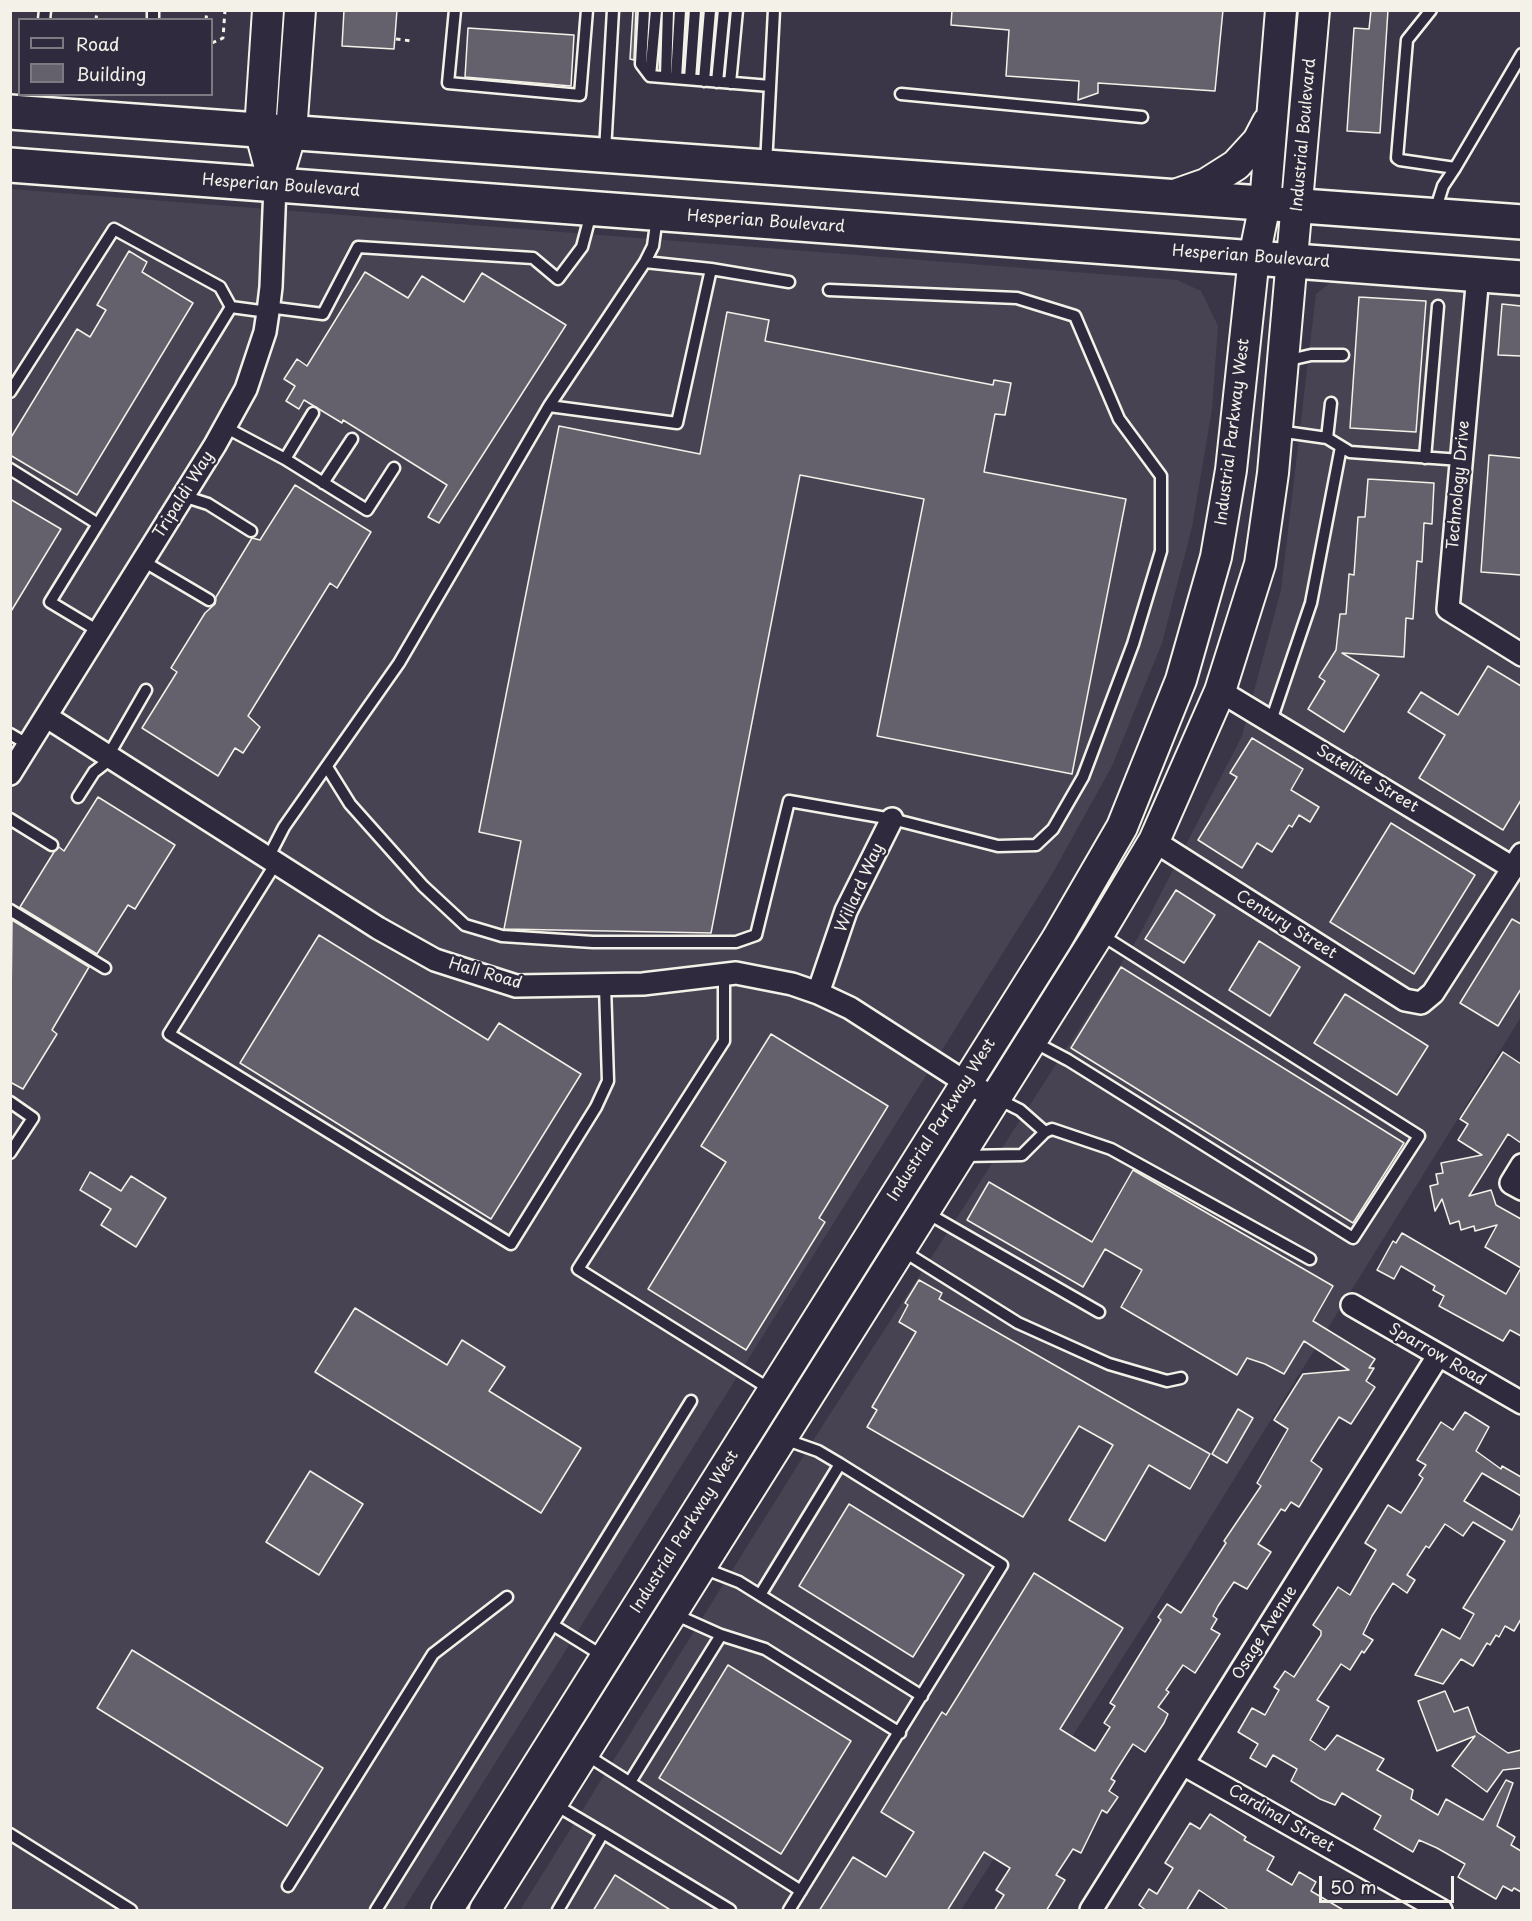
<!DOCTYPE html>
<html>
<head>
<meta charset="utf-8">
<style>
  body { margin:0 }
  #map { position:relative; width:1532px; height:1921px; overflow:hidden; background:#3b3647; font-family:"Playpen Sans",sans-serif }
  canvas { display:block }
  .frame { position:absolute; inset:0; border:12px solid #f4f1e8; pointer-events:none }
  .legend { position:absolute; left:18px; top:18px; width:195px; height:78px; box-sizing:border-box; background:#2f2a3d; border:2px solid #7e7a81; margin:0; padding:8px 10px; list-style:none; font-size:18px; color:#f4f1e8 }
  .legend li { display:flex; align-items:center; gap:12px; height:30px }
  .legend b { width:30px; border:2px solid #7e7a81 }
  .scale { position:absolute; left:1319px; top:1876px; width:135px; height:27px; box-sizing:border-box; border:3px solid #f4f1e8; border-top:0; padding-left:8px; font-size:18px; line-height:21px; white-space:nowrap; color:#f4f1e8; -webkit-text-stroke:4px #2f2a3d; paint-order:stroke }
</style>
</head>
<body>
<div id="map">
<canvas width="1532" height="1921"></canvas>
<div class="frame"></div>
<ul class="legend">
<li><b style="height:8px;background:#2f2a3d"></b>Road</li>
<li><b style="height:16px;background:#65616c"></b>Building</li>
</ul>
<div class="scale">50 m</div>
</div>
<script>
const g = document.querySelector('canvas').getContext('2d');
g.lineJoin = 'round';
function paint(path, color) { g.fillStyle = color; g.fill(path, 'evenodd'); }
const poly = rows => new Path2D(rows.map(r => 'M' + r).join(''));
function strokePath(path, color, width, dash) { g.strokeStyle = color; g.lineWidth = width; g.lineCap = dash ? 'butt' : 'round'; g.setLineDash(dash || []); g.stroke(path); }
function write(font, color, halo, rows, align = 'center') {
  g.font = font + ' "Playpen Sans",sans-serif'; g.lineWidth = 4.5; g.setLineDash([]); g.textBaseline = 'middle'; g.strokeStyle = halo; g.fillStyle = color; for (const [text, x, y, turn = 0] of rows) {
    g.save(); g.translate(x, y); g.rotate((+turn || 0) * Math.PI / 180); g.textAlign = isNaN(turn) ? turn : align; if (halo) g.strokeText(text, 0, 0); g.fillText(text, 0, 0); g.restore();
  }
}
const built = poly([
  [10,189,1177,280,1201,291,1218,326,1212,409,1192,527,1162,643,1112,766,1051,876,403,1910,11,1910],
  [1335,279,1521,293,1521,1017,1146,1621,961,1910,520,1910,821,1428,1139,936,1242,736,1281,590,1316,294]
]);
const building = poly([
  [344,10,397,10,394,49,342,46,344,10],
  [633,10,636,10,634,60,630,59,633,10],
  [952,10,1223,10,1215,91,1098,83,1098,93,1078,100,1079,81,1006,76,1009,30,951,25,952,10],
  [1371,10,1388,10,1380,133,1347,131,1354,28,1369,29,1371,10],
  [468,28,574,35,571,86,465,77,468,28],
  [129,251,147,262,142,272,193,303,77,495,10,455,10,439,77,329,90,337,106,310,97,305,129,251],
  [365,272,408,298,422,276,464,302,482,273,566,325,439,523,428,517,447,485,343,420,342,423,304,400,299,409,286,401,295,386,284,379,297,359,307,366,365,272],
  [1359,297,1426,301,1416,432,1350,428,1359,297],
  [1502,304,1521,306,1521,356,1498,355,1502,304],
  [727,312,769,320,765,341,993,385,994,380,1011,383,1005,415,995,414,984,472,1126,499,1072,774,877,736,924,499,800,475,711,933,504,929,521,841,479,832,559,426,700,454,727,312],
  [1489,455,1521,458,1521,575,1481,572,1489,455],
  [1368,479,1434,483,1432,524,1424,523,1422,562,1417,561,1413,619,1406,618,1404,657,1342,653,1379,675,1344,732,1308,709,1325,681,1319,677,1336,650,1340,614,1346,614,1349,574,1354,575,1358,517,1365,517,1368,479],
  [295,485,371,532,337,588,330,583,248,716,260,727,243,753,235,748,218,776,142,728,177,672,171,668,205,613,215,604,216,597,252,538,260,540,295,485],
  [10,499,61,529,10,613,10,499],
  [1488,666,1521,686,1521,800,1503,830,1419,778,1445,735,1408,712,1421,692,1458,715,1488,666],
  [1252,738,1303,769,1291,790,1319,807,1310,822,1299,815,1292,827,1289,825,1272,852,1257,843,1242,868,1198,840,1237,777,1230,773,1252,738],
  [98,797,175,845,135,909,128,905,97,954,20,907,54,852,59,847,64,851,98,797],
  [1391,823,1475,875,1414,974,1330,922,1391,823],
  [1176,890,1215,915,1184,963,1145,939,1176,890],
  [1512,919,1521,924,1521,989,1498,1026,1460,1003,1512,919],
  [12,920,89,967,52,1030,57,1034,23,1089,10,1082,12,920],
  [319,935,488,1040,499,1023,581,1074,491,1219,240,1063,319,935],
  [1259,941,1300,967,1270,1016,1229,990,1259,941],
  [1121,967,1404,1143,1353,1223,1071,1048,1121,967],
  [1345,994,1428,1046,1397,1095,1314,1043,1345,994],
  [771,1034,888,1106,819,1218,825,1222,746,1350,648,1289,726,1162,701,1146,771,1034],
  [1503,1052,1521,1064,1521,1143,1508,1134,1469,1196,1491,1190,1496,1205,1521,1219,1521,1336,1510,1330,1503,1341,1439,1306,1444,1296,1433,1290,1435,1286,1401,1266,1394,1279,1377,1270,1393,1241,1396,1243,1402,1233,1506,1294,1521,1268,1485,1247,1497,1225,1475,1231,1474,1226,1461,1230,1459,1221,1450,1224,1442,1199,1435,1211,1430,1186,1438,1184,1436,1174,1443,1173,1441,1163,1482,1155,1458,1140,1468,1124,1460,1119,1503,1052],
  [1133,1170,1333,1286,1313,1321,1375,1359,1369,1368,1374,1368,1366,1381,1375,1387,1351,1424,1339,1417,1323,1442,1311,1461,1322,1469,1299,1507,1291,1502,1285,1511,1281,1509,1258,1544,1271,1552,1247,1589,1234,1582,1218,1606,1213,1616,1217,1619,1211,1629,1220,1634,1195,1673,1183,1665,1166,1690,1169,1692,1158,1707,1168,1714,1164,1723,1145,1752,1133,1744,1117,1769,1111,1779,1115,1781,1109,1791,1118,1797,1107,1813,1102,1810,1081,1853,1073,1849,1056,1875,1065,1880,1046,1911,994,1911,1004,1895,996,1890,1010,1868,984,1852,947,1911,819,1911,853,1857,886,1877,914,1832,881,1812,942,1712,946,1715,1034,1573,1123,1628,1060,1729,1095,1751,1110,1727,1104,1723,1115,1706,1110,1703,1161,1620,1158,1617,1167,1604,1181,1613,1226,1543,1224,1541,1261,1486,1257,1483,1288,1429,1274,1420,1303,1374,1349,1370,1304,1341,1284,1374,1265,1364,1247,1358,1237,1375,1121,1307,1142,1270,1105,1249,1083,1287,967,1220,989,1182,1092,1242,1133,1170],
  [90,1172,121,1191,131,1176,166,1198,136,1247,101,1225,111,1209,80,1190,90,1172],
  [919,1280,942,1293,939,1299,1210,1454,1190,1489,1149,1465,1105,1541,1069,1520,1113,1445,1079,1426,1023,1517,867,1427,877,1410,872,1407,916,1332,899,1322,908,1305,905,1303,919,1280],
  [355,1308,447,1365,462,1340,505,1367,489,1391,581,1448,541,1513,315,1372,355,1308],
  [1238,1409,1253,1418,1227,1463,1212,1454,1238,1409],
  [1465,1412,1489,1427,1476,1451,1501,1469,1502,1466,1521,1477,1521,1496,1482,1473,1464,1501,1512,1530,1521,1513,1521,1619,1514,1631,1505,1626,1499,1637,1496,1635,1490,1645,1487,1643,1473,1666,1461,1659,1443,1684,1415,1675,1442,1629,1460,1639,1474,1614,1463,1608,1505,1541,1473,1522,1463,1536,1445,1524,1429,1548,1426,1546,1407,1575,1415,1580,1407,1593,1393,1583,1372,1616,1363,1634,1373,1640,1364,1653,1362,1651,1350,1670,1341,1664,1317,1700,1329,1707,1310,1740,1325,1750,1337,1735,1384,1759,1377,1770,1413,1790,1411,1799,1438,1815,1446,1799,1483,1820,1506,1780,1513,1783,1497,1826,1515,1837,1511,1845,1521,1851,1521,1892,1514,1888,1512,1891,1503,1886,1496,1899,1458,1877,1465,1864,1437,1848,1419,1840,1413,1852,1374,1829,1381,1816,1342,1793,1335,1805,1320,1799,1291,1781,1297,1769,1273,1755,1266,1767,1250,1758,1258,1744,1238,1732,1252,1708,1265,1715,1279,1690,1274,1687,1285,1671,1294,1677,1321,1635,1321,1631,1313,1625,1338,1587,1350,1595,1376,1550,1365,1543,1388,1505,1401,1513,1417,1488,1423,1478,1419,1475,1426,1465,1417,1460,1441,1422,1453,1430,1465,1412],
  [310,1471,363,1504,319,1575,266,1542,310,1471],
  [849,1504,964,1575,913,1657,799,1586,849,1504],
  [132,1650,323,1768,287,1826,97,1708,132,1650],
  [728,1665,851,1741,781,1854,659,1778,728,1665],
  [1445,1691,1454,1712,1468,1707,1477,1732,1508,1753,1521,1750,1521,1768,1503,1770,1487,1792,1452,1766,1475,1736,1437,1751,1418,1701,1445,1691],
  [1210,1814,1246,1837,1244,1840,1274,1857,1267,1870,1292,1885,1299,1872,1316,1882,1311,1891,1345,1911,1230,1911,1199,1890,1186,1911,1147,1911,1139,1905,1149,1889,1157,1894,1173,1868,1165,1863,1190,1823,1200,1829,1210,1814],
  [615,1875,672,1911,593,1911,615,1875]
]);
const path = poly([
  [96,20,97,10],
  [206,20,207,10],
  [396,39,412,41],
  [212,43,223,38,225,10]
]);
const lane = poly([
  [455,10,448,83,580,95,587,10],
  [644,10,641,64,650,76,770,86],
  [1431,10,1407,40,1397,158,1400,160,1455,168,1522,54],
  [44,20,45,10],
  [153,20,153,10],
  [650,76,656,10],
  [666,77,668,10],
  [676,78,680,10],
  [690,79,695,10],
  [704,81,710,10],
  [717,82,724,10],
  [730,83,737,10],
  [901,94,1142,117],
  [605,151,613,10],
  [766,165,774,10],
  [1435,211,1443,186,1455,168],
  [657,217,653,246,645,262,549,406,677,423,711,269,789,282],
  [645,262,711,269],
  [231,307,268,312],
  [268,307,323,314,358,247,533,258,558,279,582,247,591,213],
  [1285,361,1311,355,1343,355],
  [10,392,114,229,220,287,231,307],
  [225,427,285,459,313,413],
  [1278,431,1327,438,1350,452,1461,460],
  [1327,438,1331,403],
  [1425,458,1438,306],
  [285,459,367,510,394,468],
  [10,469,98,524,231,307],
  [323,483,352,439],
  [183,496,208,504,251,531],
  [98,524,50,602,100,632],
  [143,561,209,600],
  [1271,721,1311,603,1341,447],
  [10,734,29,745],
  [108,756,146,690],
  [327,767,350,804,423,886,465,925,502,936,593,942,736,942,756,935,789,801,892,819,998,846,1036,845,1053,829,1083,777,1133,644,1161,551,1161,476,1119,419,1075,316,1017,298,829,290],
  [78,797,94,772,112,758],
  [10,819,52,845],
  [268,858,284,827,399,663,549,406],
  [276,863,169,1034,511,1244,596,1107,608,1081,605,986],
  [10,910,105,968],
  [724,975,724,1041,578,1269,773,1391],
  [1032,1041,1068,1060,1353,1238,1419,1136,1100,934],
  [996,1098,1020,1110,1045,1132],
  [10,1102,33,1118,10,1153],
  [963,1156,1022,1155,1045,1132,1052,1129,1111,1149,1310,1259],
  [927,1213,1099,1312],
  [903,1251,1018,1323,1109,1364,1167,1381,1181,1378],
  [703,1568,739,1582,922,1696],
  [760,1595,840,1464,818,1451,784,1439],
  [674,1614,721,1635],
  [553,1625,691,1401],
  [585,1754,801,1891],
  [630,1782,721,1635,765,1649,900,1733],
  [554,1804,603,1833,558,1910],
  [603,1833,730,1910],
  [10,1834,131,1910],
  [288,1886,433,1654,507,1597],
  [376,1910,553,1625,603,1656],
  [789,1910,1002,1565,840,1464]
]);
const street = poly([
  [1478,275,1448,609,1522,655],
  [1220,691,1513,868],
  [47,717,378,928,435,960,516,986,643,984,736,973,792,984,818,993,850,1008,965,1082,996,1098],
  [10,774,215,445,246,389,265,332,268,312,271,287,275,186],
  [1154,841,1405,1000,1421,1003,1433,993,1522,854],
  [818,993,846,911,892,819],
  [1522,1165,1511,1183,1522,1189],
  [1352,1305,1522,1403],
  [1183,1764,1441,1910],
  [1091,1910,1438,1356]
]);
const secondary = poly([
  [268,10,260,130,275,186],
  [275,186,291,133,300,10],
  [1169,197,1206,184,1236,165,1258,141,1268,122],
  [447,1910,1057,939,1122,827,1181,680,1216,557,1231,470,1254,257,1265,204,1281,10],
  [485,1910,1099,933,1154,841,1220,691,1260,564,1273,473,1314,10]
]);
const primary = poly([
  [10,112,1522,222],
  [10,165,1522,278]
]);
const streetNames = [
  ["Industrial Boulevard",1304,135,-85],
  ["Hesperian Boulevard",281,186,4],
  ["Hesperian Boulevard",766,222,4],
  ["Hesperian Boulevard",1251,257,4],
  ["Industrial Parkway West",1233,432,-83],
  ["Technology Drive",1459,485,-85],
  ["Tripaldi Way",184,495,-58],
  ["Satellite Street",1367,779,31],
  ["Willard Way",860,888,-66],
  ["Century Street",1286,925,32],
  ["Hall Road",485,974,16],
  ["Industrial Parkway West",942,1120,-58],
  ["Sparrow Road",1437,1355,30],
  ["Industrial Parkway West",685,1532,-58],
  ["Osage Avenue",1265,1633,-58],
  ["Cardinal Street",1281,1819,30]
];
paint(built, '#484352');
paint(building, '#65616c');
strokePath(building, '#f4f1e8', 1.5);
strokePath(lane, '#f4f1e8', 15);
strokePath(street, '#f4f1e8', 26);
strokePath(secondary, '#f4f1e8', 34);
strokePath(primary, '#f4f1e8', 38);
strokePath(path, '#f4f1e8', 3, [4.5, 4.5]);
strokePath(lane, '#2f2a3d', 10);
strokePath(street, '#2f2a3d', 21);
strokePath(secondary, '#2f2a3d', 30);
strokePath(primary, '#2f2a3d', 33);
write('16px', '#f4f1e8', '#2f2a3d', streetNames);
</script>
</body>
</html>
